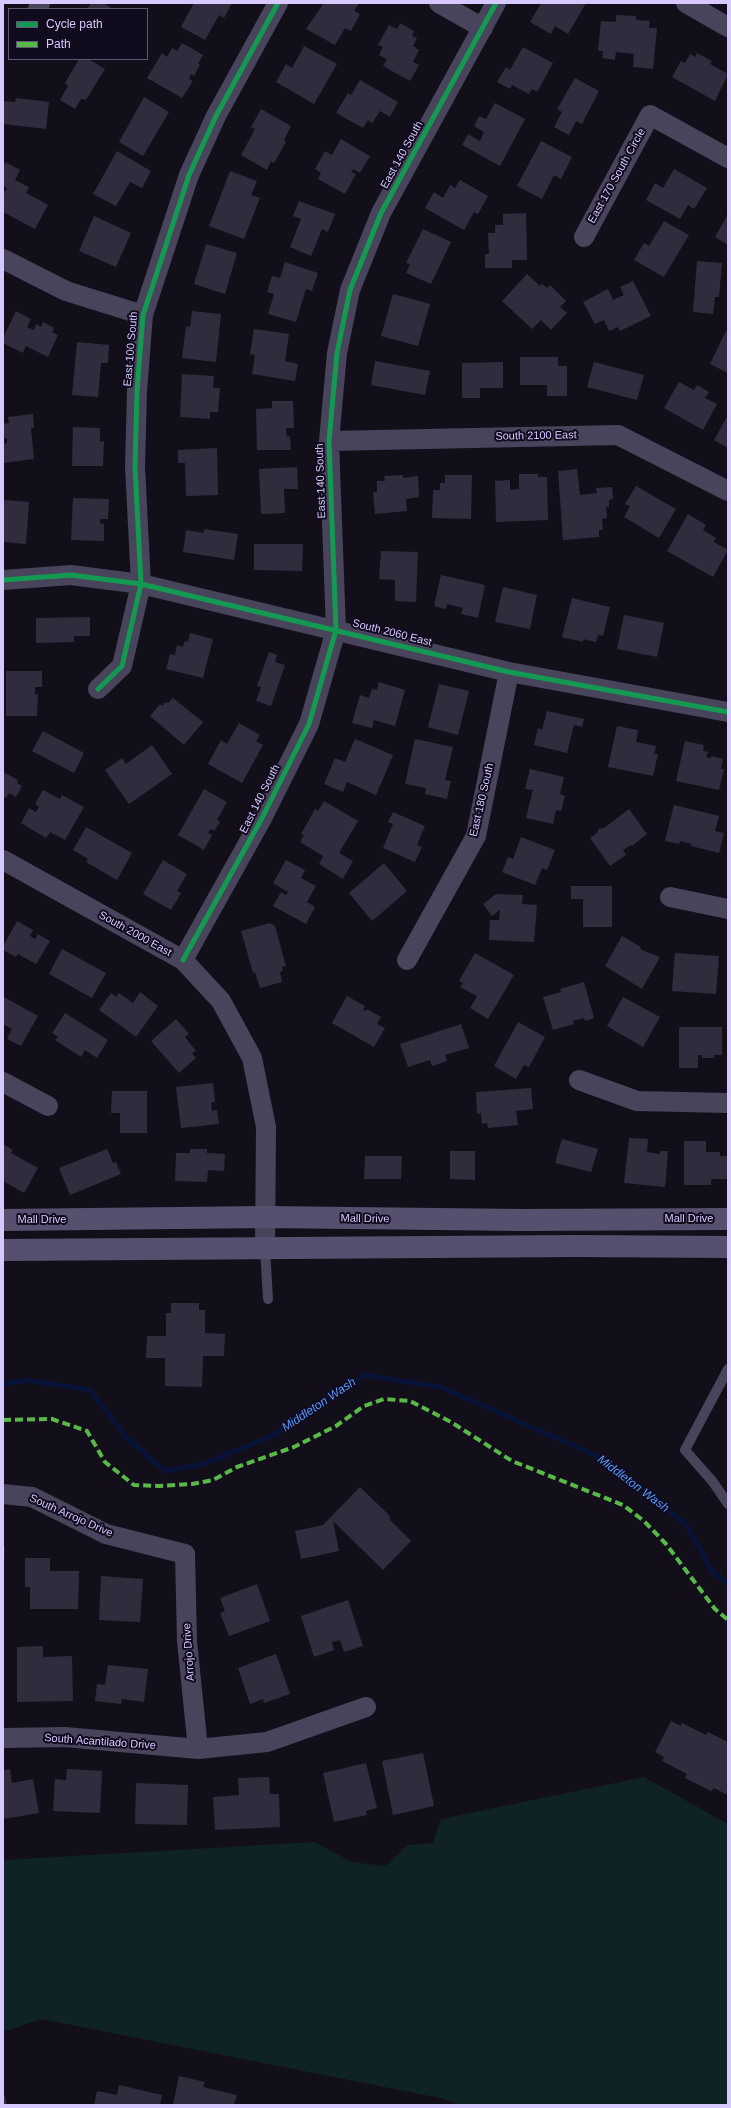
<!DOCTYPE html>
<html>
<head>
<meta charset="utf-8">
<style>
  body { margin:0 }
  #map { position:relative; width:731px; height:2108px; overflow:hidden; background:#120f1a; font-family:Helvetica,sans-serif }
  canvas { display:block }
  .frame { position:absolute; inset:0; border:4px solid #d7c8ff; pointer-events:none }
  .legend { position:absolute; left:8px; top:8px; width:140px; height:52px; box-sizing:border-box; background:#110b1e; border:1px solid #605778; margin:0; padding:5px 7px; list-style:none; font-size:12px; color:#d7c8ff }
  .legend li { display:flex; align-items:center; gap:8px; height:20px }
  .legend b { width:20px; border:1px solid #605778 }
</style>
</head>
<body>
<div id="map">
<canvas width="731" height="2108"></canvas>
<div class="frame"></div>
<ul class="legend">
<li><b style="height:5px;background:#139951"></b>Cycle path</li>
<li><b style="height:5px;background:#58b947"></b>Path</li>
</ul>
</div>
<script>
const g = document.querySelector('canvas').getContext('2d');
g.lineJoin = 'round';
function paint(path, color) { g.fillStyle = color; g.fill(path, 'evenodd'); }
const poly = rows => new Path2D(rows.map(r => 'M' + r).join(''));
function strokePath(path, color, width, dash) { g.strokeStyle = color; g.lineWidth = width; g.lineCap = dash ? 'butt' : 'round'; g.setLineDash(dash || []); g.stroke(path); }
function write(font, color, halo, rows, align = 'center') {
  g.font = font + ' Helvetica,sans-serif'; g.lineWidth = 4; g.setLineDash([]); g.textBaseline = 'middle'; g.strokeStyle = halo; g.fillStyle = color; for (const [text, x, y, turn = 0] of rows) {
    g.save(); g.translate(x, y); g.rotate((+turn || 0) * Math.PI / 180); g.textAlign = isNaN(turn) ? turn : align; if (halo) g.strokeText(text, 0, 0); g.fillText(text, 0, 0); g.restore();
  }
}
const green = poly([
  [644,1777,728,1824,728,2105,457,2105,445,2099,41,2019,3,2032,3,1860,315,1842,352,1862,385,1866,408,1845,433,1843,441,1819]
]);
const stream = poly([
  [3,1384,27,1380,90,1390,127,1438,165,1471,204,1464,274,1435,365,1375,441,1387,599,1457,685,1523,712,1571,728,1584]
]);
const building = poly([
  [91,3,104,3,113,9,87,9],
  [194,3,232,3,224,18,219,15,205,40,181,27],
  [324,3,359,3,354,11,360,14,351,31,345,28,335,45,306,29],
  [541,3,586,3,568,34,555,26,551,34,530,22],
  [616,15,636,16,636,20,650,21,649,28,657,28,653,69,633,67,634,54,616,52,615,60,602,58,603,51,598,51,601,21,616,22],
  [400,23,414,31,412,36,417,38,413,46,419,50,413,62,419,65,410,81,383,66,387,59,379,55,383,47,378,45,389,25,397,29],
  [182,43,203,55,198,64,200,65,194,76,191,74,189,79,193,81,182,98,147,78,162,53,167,57,172,48,177,51],
  [304,46,337,64,314,104,276,82,286,64,292,68],
  [523,47,553,63,537,92,532,89,529,94,512,85,510,89,497,82,506,67,510,70],
  [697,53,712,61,710,64,728,74,715,101,672,77,681,61,685,63,690,54,695,57],
  [79,59,88,59,105,69,86,100,81,99,75,109,60,100,68,86,65,83],
  [575,78,599,91,582,124,576,121,569,135,554,127,562,112,557,109],
  [360,80,398,102,390,117,380,111,372,123,368,120,363,128,336,113,348,93,351,95],
  [144,97,169,112,143,156,119,142],
  [16,98,49,102,46,129,3,124,3,101,15,102],
  [495,103,525,119,500,166,462,145,468,134,480,141,484,132,474,126,479,116,486,119],
  [261,109,291,126,284,140,286,142,274,163,271,161,267,170,241,155,255,129,251,127],
  [341,139,370,156,360,173,353,169,351,172,356,174,345,194,318,179,321,173,315,169,325,151,332,155],
  [541,141,572,157,561,179,554,175,542,199,517,186],
  [117,151,151,171,142,188,130,182,116,206,93,194],
  [5,162,20,170,15,180,29,187,26,193,48,205,35,229,3,212,3,195,7,188,3,186,3,166],
  [674,169,707,188,694,209,688,205,680,219,646,200,655,183,663,188],
  [230,171,257,181,251,195,260,198,244,239,209,226],
  [460,180,488,196,478,214,474,212,464,230,425,208,434,192,443,198,450,185,455,188],
  [299,201,335,214,328,232,322,229,311,256,290,247,301,219,293,216],
  [526,213,527,260,512,260,512,268,485,268,485,254,489,254,488,233,495,233,495,225,503,225,503,214],
  [728,214,728,245,715,237],
  [94,216,131,233,116,267,79,251],
  [664,221,689,235,664,277,634,260,644,243,649,246],
  [423,229,451,242,431,284,406,273,410,264,406,263],
  [206,244,237,253,225,294,194,284],
  [697,261,722,263,719,297,715,297,713,314,693,312],
  [285,262,318,273,312,291,306,289,296,322,268,314,274,294,267,292,272,276,280,278],
  [527,274,540,286,542,284,547,288,550,285,566,301,560,307,567,313,551,330,541,320,532,329,502,301],
  [633,281,651,316,620,331,618,327,609,331,604,320,595,324,583,302,608,289,613,300,624,295,620,287],
  [393,294,430,304,418,346,381,336],
  [16,311,31,319,27,327,34,330,36,324,41,327,43,322,54,328,52,332,58,335,48,357,26,346,23,353,3,343,3,338],
  [192,311,221,314,216,362,182,358,186,326,190,327],
  [254,329,289,334,285,361,298,364,295,381,252,374,255,355,250,354],
  [726,331,728,333,728,373,710,364],
  [77,342,109,345,108,363,101,363,98,397,72,395],
  [520,357,558,357,558,366,567,366,567,396,547,396,547,385,520,385],
  [375,361,430,371,425,395,371,385],
  [503,362,503,388,480,388,480,398,462,398,462,363],
  [594,362,644,375,637,400,587,387],
  [182,374,214,376,213,388,220,388,218,412,210,412,210,419,180,417],
  [679,382,694,390,697,385,709,392,705,398,717,404,703,430,664,408],
  [272,401,293,401,294,428,286,428,287,437,290,436,291,450,257,450,256,409,272,408],
  [33,414,34,428,31,428,34,459,3,463,3,444,7,443,7,438,3,439,3,424,9,423,8,417],
  [728,415,728,448,714,440],
  [73,427,100,428,100,442,104,441,103,466,72,466],
  [217,448,218,495,186,496,185,463,178,463,178,450],
  [297,467,298,489,284,489,285,513,261,514,259,469],
  [577,469,580,495,597,493,596,488,612,487,613,499,609,500,609,507,606,507,607,518,602,519,603,530,599,530,599,537,563,540,558,471],
  [519,474,538,474,538,477,547,477,548,520,496,522,495,481,510,480,510,490,519,489],
  [403,475,403,478,418,476,419,497,406,499,407,511,375,514,373,492,377,492,377,481,385,481,384,476],
  [445,475,472,475,471,519,432,518,433,490,440,490,440,483,445,483],
  [636,486,676,509,659,538,624,517,630,506,625,504],
  [73,498,109,499,108,519,100,519,100,523,104,524,104,541,71,540],
  [3,500,29,502,26,544,3,542],
  [688,514,706,525,703,530,716,538,714,542,728,550,713,577,667,551],
  [204,529,238,534,234,560,183,552,186,530,204,533],
  [254,544,303,544,302,571,254,570],
  [381,551,418,552,416,602,395,601,395,580,379,579],
  [441,575,485,585,478,618,461,614,463,608,447,604,446,609,434,606],
  [503,587,537,595,530,629,495,622],
  [572,598,610,607,603,636,598,635,596,642,583,639,583,642,562,637],
  [624,615,664,623,657,657,617,649],
  [90,617,90,636,74,636,74,642,36,643,36,618],
  [190,633,213,639,203,678,166,669,170,654,175,655,177,645,183,647,185,641,188,642],
  [269,652,277,655,275,662,285,665,271,706,256,701,261,687,257,686],
  [6,671,42,671,42,687,35,687,35,694,38,694,37,716,6,716],
  [379,682,405,690,395,726,374,720,372,728,352,723,360,695,369,698,372,689,377,690],
  [439,684,469,691,458,735,428,727],
  [173,698,203,722,184,745,150,716,160,704,162,706,166,702,168,703],
  [547,711,584,719,582,727,574,725,567,753,534,745,538,728,542,730],
  [239,723,260,735,256,741,263,745,242,783,208,764,221,740,227,744],
  [617,726,638,730,636,742,656,746,654,754,658,754,653,776,608,767],
  [43,731,84,753,74,773,32,751],
  [355,739,393,755,376,795,347,782,343,792,324,784,335,758,345,762],
  [415,739,453,747,445,780,451,781,447,799,425,794,426,788,405,784],
  [685,741,704,745,703,751,708,752,706,757,711,758,711,756,723,759,721,769,724,769,719,790,676,781],
  [152,745,172,774,129,804,105,770,122,758,126,764],
  [530,769,564,777,560,794,565,796,561,811,556,810,553,824,526,818,533,790,525,789],
  [3,772,18,780,17,783,22,786,16,797,9,793,6,798,3,796],
  [204,789,227,802,217,820,220,822,214,831,211,829,208,833,212,835,204,850,178,835],
  [43,790,60,799,62,795,84,807,65,840,50,832,46,838,21,823,29,808,36,812,39,807,35,804],
  [324,801,358,821,339,853,353,861,343,879,319,864,323,856,300,842,304,835,301,834,315,809,318,811],
  [674,805,719,816,715,831,724,833,719,853,691,846,692,844,680,841,679,844,665,841],
  [629,809,647,834,632,846,631,845,623,850,626,855,610,866,590,838,598,832,598,829,604,828],
  [393,812,425,826,417,845,422,847,415,862,383,848,393,824,388,822],
  [86,827,132,853,117,880,86,862,88,859,73,850],
  [521,837,555,850,547,870,542,868,535,885,502,872,508,857,513,859],
  [163,860,187,874,177,891,181,893,171,910,143,894],
  [286,860,305,870,301,878,316,886,307,902,315,907,306,924,273,906,281,892,286,895,288,892,273,883],
  [384,863,407,891,372,921,349,893],
  [571,886,612,886,612,927,583,927,583,899,571,899],
  [496,894,523,895,522,904,537,905,534,942,489,940,490,920,499,920,500,910,492,916,483,904],
  [17,921,33,930,30,936,35,939,38,934,50,941,36,964,18,954,16,957,3,950,3,946],
  [270,923,275,926,286,966,282,967,283,971,280,972,282,982,260,988,255,972,253,973,241,931],
  [622,936,641,947,640,948,642,950,660,957,642,989,605,966],
  [62,949,106,973,92,998,49,974],
  [475,953,514,975,488,1019,470,1008,477,996,460,987,463,983,459,981],
  [675,953,719,956,716,994,672,991],
  [584,982,594,1018,585,1021,584,1018,573,1021,574,1024,553,1030,543,997,561,992,560,989],
  [140,992,158,1006,136,1037,99,1010,111,993,116,997,119,993,133,1003],
  [347,996,365,1006,363,1010,366,1011,367,1009,381,1017,377,1024,385,1028,374,1047,332,1023],
  [4,997,38,1016,21,1046,7,1039,12,1029,3,1024],
  [623,997,660,1017,643,1047,607,1026],
  [65,1013,108,1040,97,1058,85,1050,81,1057,55,1040,58,1037,52,1033],
  [176,1019,189,1034,185,1037,196,1051,192,1053,196,1058,179,1073,151,1041],
  [518,1022,545,1037,529,1067,524,1065,516,1079,494,1066],
  [461,1024,469,1048,445,1055,447,1061,432,1066,430,1060,408,1067,400,1044],
  [679,1027,722,1027,722,1055,714,1055,714,1058,702,1058,702,1055,698,1055,698,1068,679,1068],
  [213,1083,215,1102,211,1103,212,1111,217,1110,219,1124,181,1128,176,1087],
  [531,1088,533,1109,516,1111,518,1125,488,1128,487,1123,482,1124,481,1113,477,1114,476,1092],
  [112,1091,147,1091,147,1133,120,1133,120,1113,111,1113],
  [629,1138,648,1139,647,1152,660,1154,660,1151,668,1151,665,1187,624,1183],
  [562,1139,598,1149,591,1172,555,1163],
  [684,1141,706,1141,706,1152,720,1152,720,1156,728,1156,728,1179,711,1179,711,1185,684,1185],
  [3,1144,13,1150,11,1153,38,1168,24,1193,3,1181],
  [107,1149,113,1163,116,1162,121,1174,70,1195,59,1168],
  [190,1149,207,1149,207,1153,225,1154,224,1171,208,1170,207,1182,175,1181,176,1153,190,1153],
  [450,1151,475,1151,475,1180,450,1179],
  [365,1156,402,1156,401,1179,364,1179],
  [171,1303,199,1303,199,1310,205,1310,205,1333,225,1334,224,1356,203,1356,202,1387,165,1386,165,1358,146,1358,147,1336,166,1336,166,1313,171,1313],
  [360,1487,389,1515,390,1520,411,1541,383,1570,333,1521,339,1551,301,1559,295,1531,323,1525],
  [3,1546,5,1547,4,1566,3,1565],
  [25,1558,50,1558,50,1571,79,1571,78,1609,30,1609,30,1587,25,1587],
  [101,1576,143,1579,140,1622,99,1620],
  [257,1584,270,1621,229,1636,220,1613,225,1611,220,1598],
  [348,1600,363,1646,344,1652,340,1640,332,1642,334,1650,314,1657,301,1616],
  [43,1646,43,1657,72,1656,73,1701,17,1702,17,1647],
  [276,1654,290,1694,264,1703,263,1699,250,1704,238,1668],
  [108,1665,148,1669,144,1702,122,1699,121,1704,95,1701,97,1684,105,1685],
  [671,1721,681,1726,682,1723,706,1735,708,1732,728,1742,728,1795,714,1788,711,1791,685,1778,687,1774,662,1761,664,1757,655,1752],
  [423,1753,434,1806,393,1815,382,1761],
  [366,1763,377,1808,366,1811,367,1815,334,1822,323,1773],
  [10,1769,12,1783,33,1779,39,1813,3,1819,3,1770],
  [67,1769,102,1771,100,1813,53,1811,55,1779,66,1780],
  [269,1777,270,1794,279,1794,280,1827,215,1830,213,1797,239,1795,238,1778],
  [136,1783,188,1785,187,1825,135,1824],
  [179,2076,205,2082,203,2087,237,2095,234,2105,173,2105],
  [119,2085,162,2095,160,2105,94,2105,97,2091,117,2095],
  [3,2096,5,2096,7,2105,3,2105]
]);
const service = poly([
  [265,1249,268,1299],
  [728,1369,685,1450,713,1482,728,1504]
]);
const minor = poly([
  [439,3,483,28],
  [686,3,728,27],
  [38,9,40,3],
  [584,237,650,115,728,158],
  [3,259,66,291,143,315],
  [329,441,618,435,728,491],
  [3,580,71,575,141,584,509,672,728,712],
  [98,689,122,666,141,584,135,467,137,391,143,315,189,175,216,116,278,3],
  [3,860,183,960,221,1001,252,1058,266,1127,265,1249],
  [670,897,728,909],
  [183,960,261,820,309,724,336,630,329,441,337,353,350,290,381,213,496,3],
  [407,960,476,836,509,672],
  [579,1080,637,1101,728,1103],
  [3,1082,48,1106],
  [3,1494,32,1497,106,1534,185,1554,187,1641,198,1749],
  [3,1738,65,1737,198,1749,267,1742,366,1707]
]);
const secondary = poly([
  [3,1220,265,1217,522,1220,728,1219],
  [3,1250,575,1246,728,1247]
]);
const quiet = poly([
  [3,1420,52,1419,87,1431,105,1462,134,1485,159,1486,192,1484,213,1480,237,1467,294,1447,336,1426,364,1406,384,1399,410,1401,451,1422,512,1461,623,1505,644,1521,666,1544,715,1609,728,1620]
]);
const cycleway = poly([
  [3,580,71,575,141,584,509,672,728,712],
  [98,689,122,666,141,584,135,467,137,391,143,315,189,175,216,116,278,3],
  [183,960,261,820,309,724,336,630,329,441,337,353,350,290,381,213,496,3]
]);
const streetNames = [
  ["East 140 South",402,155,-61],
  ["East 170 South Circle",617,176,-61],
  ["East 100 South",131,349,-85],
  ["South 2100 East",536,436,-1],
  ["East 140 South",321,481,-92],
  ["South 2060 East",392,633,14],
  ["East 140 South",260,799,-63],
  ["East 180 South",482,800,-77],
  ["South 2000 East",135,934,29],
  ["Mall Drive",365,1219,1],
  ["Mall Drive",689,1219],
  ["Mall Drive",42,1220],
  ["South Arrojo Drive",71,1516,24],
  ["Arrojo Drive",189,1652,-94],
  ["South Acantilado Drive",100,1742,4]
];
const waterNames = [
  ["Middleton Wash",319,1405,-34],
  ["Middleton Wash",633,1484,37]
];
paint(green, '#0f2226');
strokePath(stream, '#081338', 5);
paint(building, '#312c3d');
strokePath(service, '#48445b', 10);
strokePath(minor, '#48445b', 20);
strokePath(secondary, '#56506e', 22);
strokePath(quiet, '#58b947', 4, [8, 4]);
strokePath(cycleway, '#139951', 5);
write('11px', '#d7c8ff', '#110b1e', streetNames);
write('italic 12px', '#5698ff', '#110b1e', waterNames);
</script>
</body>
</html>
